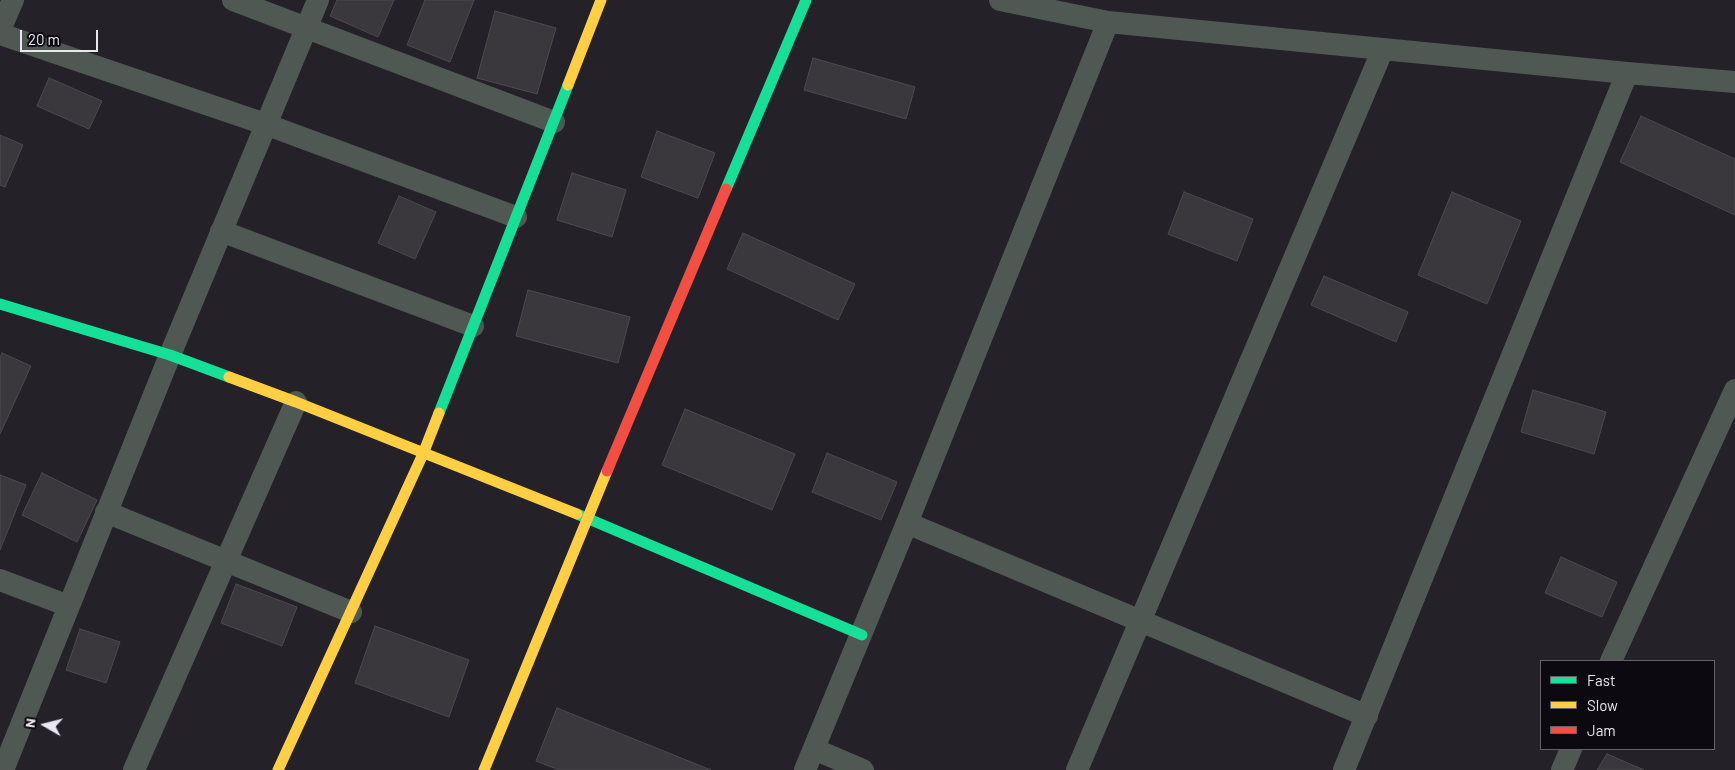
<!DOCTYPE html>
<html>
<head>
<meta charset="utf-8">
<style>
  body { margin:0 }
  #map { position:relative; width:1735px; height:770px; overflow:hidden; background:#242228; font-family:Barlow,sans-serif }
  canvas { display:block }
  .legend { position:absolute; left:1540px; top:660px; width:175px; height:90px; box-sizing:border-box; background:#0c0a10; border:1px solid #65626a; margin:0; padding:6px 9px; list-style:none; font-size:15px; color:#eae7f1 }
  .legend li { display:flex; align-items:center; gap:10px; height:25px }
  .legend b { width:25px; border:1px solid #65626a }
  .north { position:absolute; left:20px; top:700px; width:50px; height:50px; -webkit-text-stroke:4px #0c0a10; paint-order:stroke; rotate:278deg; font-size:14px; font-weight:700; line-height:20px; text-align:center; color:#eae7f1 }
  .north::after { content:''; display:block; margin:auto; width:18px; height:22px; background:#eae7f1; clip-path:polygon(50% 0,100% 100%,50% 72%,0 100%) }
  .scale { position:absolute; left:20px; top:30px; width:78px; height:22px; box-sizing:border-box; border:2px solid #eae7f1; border-top:0; padding-left:6px; font-size:15px; line-height:18px; white-space:nowrap; color:#eae7f1; -webkit-text-stroke:4px #0c0a10; paint-order:stroke }
</style>
</head>
<body>
<div id="map">
<canvas width="1735" height="770"></canvas>
<ul class="legend">
<li><b style="height:6px;background:#16e098"></b>Fast</li>
<li><b style="height:6px;background:#ffcf43"></b>Slow</li>
<li><b style="height:6px;background:#f24e42"></b>Jam</li>
</ul>
<div class="north">N</div>
<div class="scale">20 m</div>
</div>
<script>
const g = document.querySelector('canvas').getContext('2d');
g.lineJoin = 'round';
function paint(path, color) { g.fillStyle = color; g.fill(path, 'evenodd'); }
const poly = rows => new Path2D(rows.map(r => 'M' + r).join(''));
function strokePath(path, color, width, dash) { g.strokeStyle = color; g.lineWidth = width; g.lineCap = dash ? 'butt' : 'round'; g.setLineDash(dash || []); g.stroke(path); }
const building = poly([
  [337,0,394,0,378,37,330,16,337,0],
  [425,0,474,0,450,62,407,45,425,0],
  [495,11,556,28,537,94,477,78,495,11],
  [813,58,915,87,906,119,804,90,813,58],
  [49,78,102,101,89,129,37,106,49,78],
  [1641,116,1735,159,1735,215,1620,162,1641,116],
  [657,131,715,153,698,198,641,177,657,131],
  [0,135,23,145,5,187,0,185,0,135],
  [572,173,626,190,612,237,557,220,572,173],
  [1184,192,1253,219,1237,261,1168,234,1184,192],
  [1452,192,1521,221,1487,304,1418,275,1452,192],
  [399,196,436,212,415,259,378,243,399,196],
  [743,233,855,284,838,320,727,269,743,233],
  [1324,276,1408,312,1396,342,1311,305,1324,276],
  [528,290,630,317,618,363,516,336,528,290],
  [2,353,31,366,0,434,0,358,2,353],
  [1533,390,1606,412,1594,454,1521,432,1533,390],
  [685,409,795,454,772,510,662,465,685,409],
  [827,453,897,482,881,520,812,492,827,453],
  [42,473,97,500,77,542,22,515,42,473],
  [0,475,26,485,0,550,0,475],
  [1561,557,1617,582,1602,617,1545,593,1561,557],
  [236,584,297,607,282,646,221,623,236,584],
  [375,626,469,660,449,717,355,683,375,626],
  [80,629,120,642,106,683,66,670,80,629],
  [557,708,711,770,559,770,536,761,557,708],
  [1607,754,1644,770,1597,770,1607,754]
]);
const street = poly([
  [233,0,554,122],
  [1000,0,1108,22,1627,73,1735,82],
  [0,30,13,0],
  [0,34,265,124,516,217],
  [221,231,473,326],
  [106,512,351,612],
  [907,523,1367,716],
  [0,580,69,606],
  [1611,661,1735,390],
  [814,749,863,770],
  [3,770,170,355,318,0],
  [134,770,296,402],
  [805,770,907,523,1108,22],
  [1077,770,1383,49],
  [1344,770,1627,73],
  [1562,770,1571,749]
]);
const fast = poly([
  [726,189,806,0],
  [0,304,170,355,229,377],
  [439,413,568,85],
  [577,514,862,635]
]);
const slow = poly([
  [568,85,601,0],
  [229,377,296,402,577,514],
  [278,770,423,454,439,413],
  [484,770,607,471]
]);
const jam = poly([
  [607,471,726,189]
]);
paint(building, '#3a383d');
strokePath(building, '#4c4a50', 1);
strokePath(street, '#505854', 22);
strokePath(fast, '#16e098', 11);
strokePath(slow, '#ffcf43', 11);
strokePath(jam, '#f24e42', 11);
</script>
</body>
</html>
